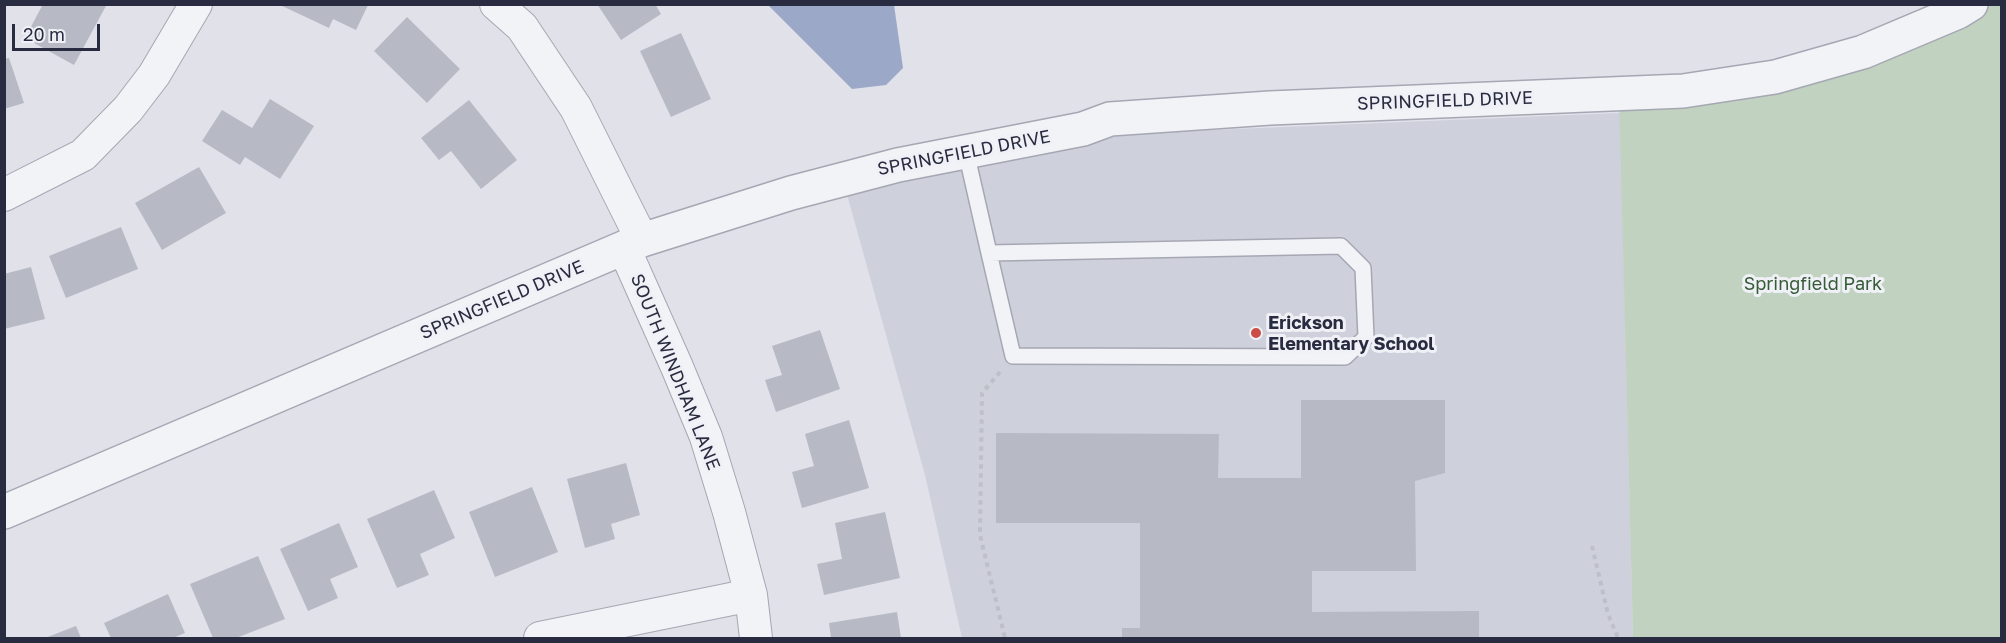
<!DOCTYPE html>
<html>
<head>
<meta charset="utf-8">
<style>
  body { margin:0 }
  #map { position:relative; width:2006px; height:643px; overflow:hidden; background:#e0e1e9; font-family:"Golos Text",sans-serif }
  canvas { display:block }
  .frame { position:absolute; inset:0; border:6px solid #292c40; pointer-events:none }
  .scale { position:absolute; left:12px; top:24px; width:88px; height:27px; box-sizing:border-box; border:3px solid #292c40; border-top:0; padding-left:8px; font-size:18px; line-height:21px; white-space:nowrap; color:#292c40; -webkit-text-stroke:4px #eff1f6; paint-order:stroke }
</style>
</head>
<body>
<div id="map">
<canvas width="2006" height="643"></canvas>
<div class="frame"></div>
<div class="scale">20 m</div>
</div>
<script>
const g = document.querySelector('canvas').getContext('2d');
g.lineJoin = 'round';
function paint(path, color) { g.fillStyle = color; g.fill(path, 'evenodd'); }
const poly = rows => new Path2D(rows.map(r => 'M' + r).join(''));
function strokePath(path, color, width, dash) { g.strokeStyle = color; g.lineWidth = width; g.lineCap = dash ? 'butt' : 'round'; g.setLineDash(dash || []); g.stroke(path); }
function write(font, color, halo, rows, align = 'center') {
  g.font = font + ' "Golos Text",sans-serif'; g.lineWidth = 6; g.setLineDash([]); g.textBaseline = 'middle'; g.strokeStyle = halo; g.fillStyle = color; for (const [text, x, y, turn = 0] of rows) {
    g.save(); g.translate(x, y); g.rotate((+turn || 0) * Math.PI / 180); g.textAlign = isNaN(turn) ? turn : align; if (halo) g.strokeText(text, 0, 0); g.fillText(text, 0, 0); g.restore();
  }
}
const built = poly([
  [1620,113,1633,638,962,638,925,475,846,191,1116,134]
]);
const green = poly([
  [1950,5,2001,5,2001,638,1633,638,1619,94,1863,52]
]);
const water = poly([
  [768,5,894,5,903,68,886,85,852,89]
]);
const building = poly([
  [43,4,107,4,74,65,25,38],
  [597,4,655,4,661,14,621,40],
  [280,5,368,5,356,30,333,19,329,28],
  [407,17,460,69,427,103,374,51],
  [681,33,711,99,671,117,640,51],
  [9,58,24,103,4,109,4,59],
  [270,99,314,126,280,179,245,157,240,165,202,141,222,110,252,128],
  [469,100,517,160,481,189,451,151,439,160,421,138],
  [199,167,226,213,162,250,135,203],
  [121,227,138,269,66,298,49,256],
  [31,267,45,319,4,329,4,274],
  [820,330,840,389,776,412,765,380,782,375,772,346],
  [1301,400,1445,400,1445,473,1415,481,1416,571,1312,571,1312,612,1479,611,1479,638,1122,638,1122,628,1140,628,1140,523,996,523,996,433,1219,434,1218,478,1301,478],
  [849,420,869,488,802,508,792,472,814,466,805,434],
  [626,463,640,515,611,524,615,539,585,548,567,479],
  [532,487,558,552,495,577,469,512],
  [434,490,455,538,420,554,429,575,397,588,367,519],
  [885,512,900,578,824,595,817,564,842,559,835,523],
  [339,523,358,567,330,579,338,598,308,611,280,549],
  [258,556,285,619,236,638,213,638,190,584],
  [168,594,185,633,173,638,111,638,104,623],
  [897,612,901,638,831,638,829,623],
  [76,626,81,638,45,638]
]);
const path = poly([
  [1000,372,982,393,980,535,1005,638],
  [1592,546,1608,614,1618,638]
]);
const service = poly([
  [966,152,989,253,1013,356,1345,357,1366,337,1363,268,1341,246,989,253]
]);
const minor = poly([
  [496,4,522,27,576,108,642,240],
  [4,195,83,155,128,109,154,75,196,4],
  [624,248,677,367,706,437,729,512,751,595,756,638],
  [540,638,751,595]
]);
const tertiary = poly([
  [4,512,642,240,791,193,898,165,1083,129,1110,119,1270,108,1683,91,1775,77,1863,52,1958,12,1971,4]
]);
const markers = [
  [1256,333,6,"#cc4d46"]
];
const streetNames = [
  ["SPRINGFIELD DRIVE",1445,101,-2],
  ["SPRINGFIELD DRIVE",964,153,-11],
  ["SPRINGFIELD DRIVE",502,300,-23],
  ["SOUTH WINDHAM LANE",675,372,68]
];
const parkNames = [
  ["Springfield Park",1813,284]
];
const poiNames = [
  ["Erickson",1268,323],
  ["Elementary School",1268,344]
];
paint(built, '#ced0db');
paint(green, '#c2d2c1');
paint(water, '#9ba8c8');
paint(building, '#b7bac5');
strokePath(service, '#a5a7b3', 18);
strokePath(minor, '#a5a7b3', 34);
strokePath(tertiary, '#a5a7b3', 36);
strokePath(path, '#bebfc7', 4, [4.5, 4.5]);
strokePath(service, '#f2f3f7', 15);
strokePath(minor, '#f2f3f7', 32);
strokePath(tertiary, '#f2f3f7', 33);
for (const [x, y, r, color] of markers) { const dot = new Path2D(); dot.arc(x, y, r, 0, 2 * Math.PI); g.fillStyle = color; g.fill(dot); strokePath(dot, '#eff1f6', 2); }
write('18px', '#292c40', '#eff1f6', streetNames);
write('18px', '#365b36', '#eff1f6', parkNames);
write('bold 18px', '#292c40', '#eff1f6', poiNames, 'left');
</script>
</body>
</html>
